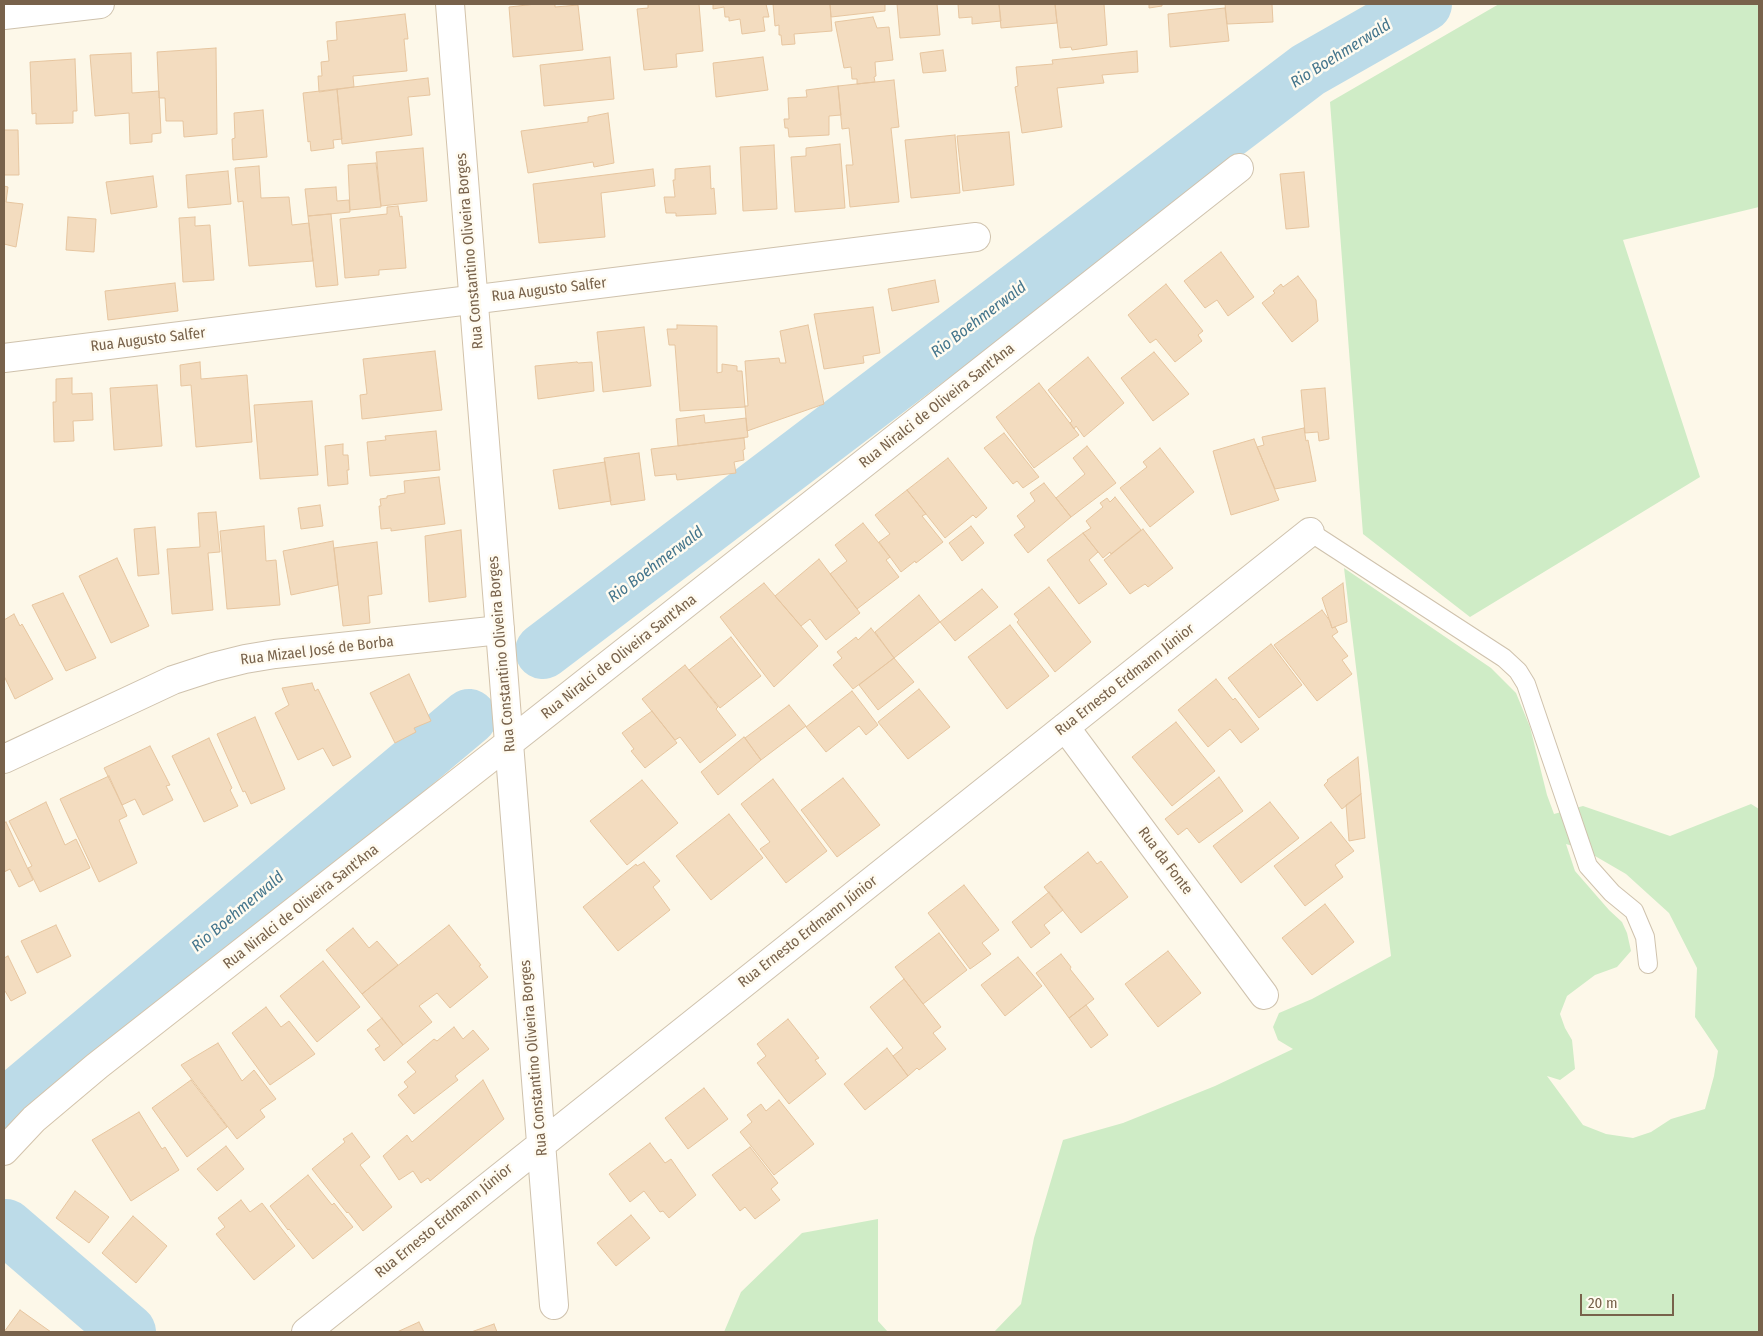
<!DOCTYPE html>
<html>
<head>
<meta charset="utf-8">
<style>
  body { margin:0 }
  #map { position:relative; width:1763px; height:1336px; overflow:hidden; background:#fdf8e9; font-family:"Fira Sans Condensed",sans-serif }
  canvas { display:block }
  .frame { position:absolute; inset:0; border:5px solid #78624b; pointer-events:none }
  .scale { position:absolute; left:1580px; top:1294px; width:94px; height:22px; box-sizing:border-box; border:2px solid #78624b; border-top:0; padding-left:6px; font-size:15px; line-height:18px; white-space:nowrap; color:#78624b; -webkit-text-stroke:4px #fffbf0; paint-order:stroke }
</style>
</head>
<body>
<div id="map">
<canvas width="1763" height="1336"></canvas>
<div class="frame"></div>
<div class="scale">20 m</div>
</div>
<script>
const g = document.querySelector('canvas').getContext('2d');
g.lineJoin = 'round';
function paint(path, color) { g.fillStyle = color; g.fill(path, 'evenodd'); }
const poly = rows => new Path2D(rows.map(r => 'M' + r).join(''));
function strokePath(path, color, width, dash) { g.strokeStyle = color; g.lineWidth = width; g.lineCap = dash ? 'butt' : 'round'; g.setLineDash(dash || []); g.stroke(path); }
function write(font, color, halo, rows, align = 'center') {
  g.font = font + ' "Fira Sans Condensed",sans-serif'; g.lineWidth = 5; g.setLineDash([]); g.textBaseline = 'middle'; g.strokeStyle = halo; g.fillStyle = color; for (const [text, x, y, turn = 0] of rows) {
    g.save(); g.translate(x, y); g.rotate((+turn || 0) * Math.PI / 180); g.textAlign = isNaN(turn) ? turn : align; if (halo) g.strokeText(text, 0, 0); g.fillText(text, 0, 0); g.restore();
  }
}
const green = poly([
  [1499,4,1759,4,1759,207,1623,240,1700,477,1470,617,1363,534,1330,102],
  [1344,568,1491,668,1516,693,1530,727,1547,795,1554,814,1583,806,1670,836,1751,804,1759,809,1759,1332,994,1332,1021,1304,1034,1238,1063,1140,1123,1123,1215,1086,1293,1049,1278,1040,1273,1027,1279,1013,1312,999,1391,956],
  [1566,844,1583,849,1626,874,1669,913,1697,968,1695,1017,1718,1051,1714,1076,1705,1109,1671,1119,1651,1132,1633,1138,1606,1134,1583,1125,1547,1076,1560,1080,1575,1069,1572,1040,1565,1028,1560,1014,1567,996,1595,975,1617,967,1631,951,1627,933,1622,922,1609,910,1575,871],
  [878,1219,878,1321,888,1332,724,1332,741,1292,802,1233]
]);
const river = poly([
  [543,651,1308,70,1424,4],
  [4,1103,19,1095,469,717],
  [6,1227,128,1332]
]);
const building = poly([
  [536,4,555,4,555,7,578,5,583,50,513,57,509,7,536,4],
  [648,4,699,4,703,51,676,54,677,67,644,70,637,9,648,8,648,4],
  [713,4,766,4,769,17,763,17,765,31,742,34,740,19,729,21,729,17,725,17,724,7,713,9,713,4],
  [773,4,830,4,832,31,794,34,795,44,782,45,781,35,779,35,779,25,775,26,773,4],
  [830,4,885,4,885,11,831,17,830,4],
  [897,4,937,4,940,35,900,38,897,4],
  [954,4,999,4,1001,21,972,24,972,17,959,18,958,4,954,4],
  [999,4,1055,4,1057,23,1001,28,999,4],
  [1055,4,1104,4,1107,45,1072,50,1071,47,1060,48,1055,4],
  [1149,4,1162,4,1162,6,1149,8,1149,4],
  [1225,4,1272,4,1273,22,1227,24,1225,4],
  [1225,8,1229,41,1170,47,1168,14,1225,8],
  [405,14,408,39,404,39,407,71,353,76,354,87,319,92,318,76,322,76,321,62,329,61,327,41,337,40,336,22,405,14],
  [873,17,877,28,889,27,893,60,875,62,876,76,874,77,875,82,857,84,857,79,852,79,851,67,844,68,835,22,873,17],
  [216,48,217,134,184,137,183,121,166,121,165,98,159,98,157,52,216,48],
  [943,50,946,71,923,73,920,53,943,50],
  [1137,51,1138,72,1102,75,1104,83,1057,88,1062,127,1022,133,1015,87,1018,86,1016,67,1053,64,1052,60,1137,51],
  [131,53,132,93,159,91,161,133,152,134,152,142,130,144,129,113,95,116,90,55,131,53],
  [610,57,614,99,544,106,540,65,610,57],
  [763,57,768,90,716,97,713,63,763,57],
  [75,59,77,111,73,111,73,123,36,124,36,113,32,114,30,62,75,59],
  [428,78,430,95,408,97,412,135,342,144,337,89,428,78],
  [894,80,899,127,891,128,899,202,850,207,846,165,853,165,849,128,842,129,838,86,894,80],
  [838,86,841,115,829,116,829,135,789,137,788,128,785,128,784,119,789,119,788,98,807,97,806,90,838,86],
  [337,89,342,139,333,140,334,148,311,151,310,141,308,142,303,93,337,89],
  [263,110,267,157,233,160,232,139,235,138,234,113,263,110],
  [608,113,614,163,594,167,593,162,528,173,521,131,588,122,588,117,608,113],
  [4,130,18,130,19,175,4,175,4,130],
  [1009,132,1014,185,963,191,957,136,1009,132],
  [955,135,960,193,911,198,905,140,955,135],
  [840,144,845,208,795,212,791,157,806,156,806,148,840,144],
  [774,145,777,209,743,211,740,147,774,145],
  [423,148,427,201,381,206,376,152,423,148],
  [376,163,381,207,350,210,348,165,376,163],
  [259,166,261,198,289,197,292,225,309,223,313,261,249,266,243,201,238,202,235,168,259,166],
  [710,166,711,189,714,188,716,214,676,216,676,213,666,213,664,197,675,197,673,180,675,180,675,169,710,166],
  [653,169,655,186,601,193,605,237,539,243,533,184,653,169],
  [228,171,231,204,188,208,186,175,228,171],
  [1304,172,1309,227,1286,229,1280,174,1304,172],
  [153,176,157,207,111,214,106,182,153,176],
  [4,186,8,187,6,202,23,204,16,247,4,244,4,186],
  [336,187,337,201,349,200,350,212,308,216,305,189,336,187],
  [398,206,400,217,402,216,406,268,379,270,379,275,345,278,340,219,387,214,387,207,398,206],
  [331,214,338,285,316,287,308,216,331,214],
  [68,217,96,219,94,252,66,250,68,217],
  [195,217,195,226,210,225,214,280,183,282,179,218,195,217],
  [1221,252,1254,297,1228,316,1217,300,1205,308,1184,281,1221,252],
  [1298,276,1316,300,1318,321,1292,342,1262,303,1275,293,1273,291,1281,284,1283,287,1298,276],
  [935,280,939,302,892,311,888,289,935,280],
  [175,283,178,311,108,320,105,291,175,283],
  [1166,284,1203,331,1198,335,1202,341,1175,362,1156,339,1150,343,1128,315,1166,284],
  [873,307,880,353,863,356,864,363,824,369,814,314,873,307],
  [677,325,717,326,717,373,722,372,722,364,737,366,737,371,742,371,745,407,680,411,675,345,669,345,667,329,677,329,677,325],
  [808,325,824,404,747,431,745,406,748,406,745,361,779,358,780,363,786,363,780,331,808,325],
  [644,327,651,386,603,392,597,332,644,327],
  [435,351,442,410,362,419,360,395,367,394,363,359,435,351],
  [1154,352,1189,394,1153,421,1121,378,1154,352],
  [1088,357,1124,403,1084,437,1076,426,1074,429,1070,423,1072,421,1048,390,1088,357],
  [200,362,201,379,247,375,252,442,196,447,191,385,181,386,180,365,200,362],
  [577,362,578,363,592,362,594,391,538,399,535,366,577,362],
  [72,378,72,394,92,393,93,420,73,421,74,441,54,442,53,402,56,402,56,379,72,378],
  [1039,383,1079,435,1034,468,996,417,1039,383],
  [157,385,162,446,114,450,110,388,157,385],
  [1325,388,1329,439,1319,441,1318,432,1305,433,1301,390,1325,388],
  [312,401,318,475,260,479,254,405,312,401],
  [704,415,705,423,746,418,748,437,678,446,676,419,704,415],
  [1304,428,1306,441,1308,440,1316,481,1275,489,1257,447,1264,445,1262,437,1304,428],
  [436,431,440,470,370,476,367,442,386,440,385,436,436,431],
  [1004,433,1039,477,1023,488,1017,481,1013,484,984,448,1004,433],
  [744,438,745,449,743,450,744,460,734,462,736,473,677,480,676,474,655,476,651,449,744,438],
  [1254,439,1279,500,1231,515,1213,451,1254,439],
  [343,444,343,455,348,455,349,470,347,470,348,484,328,486,325,446,343,444],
  [1087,446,1116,483,1071,517,1056,498,1085,474,1073,458,1087,446],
  [1160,448,1194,492,1150,527,1120,488,1147,467,1143,462,1160,448],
  [639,453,645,500,611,505,604,458,639,453],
  [948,458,987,508,976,518,973,515,945,538,907,490,948,458],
  [605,462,611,501,559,509,553,470,605,462],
  [439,477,445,524,391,531,391,528,381,529,379,506,381,506,380,499,387,498,387,496,405,493,404,481,439,477],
  [1044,483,1071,517,1028,553,1014,535,1025,527,1017,516,1035,501,1030,493,1044,483],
  [907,490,926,514,922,516,943,542,916,563,915,561,901,572,879,542,890,534,875,515,907,490],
  [1115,497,1141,530,1111,554,1110,552,1103,558,1083,533,1091,528,1086,521,1103,507,1100,503,1107,498,1110,502,1115,497],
  [320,505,323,526,301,529,298,508,320,505],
  [216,512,220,552,208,553,213,610,172,614,167,549,200,547,198,513,216,512],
  [863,523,890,557,886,560,899,577,857,609,830,574,847,561,835,545,863,523],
  [264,526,266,561,276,560,280,605,227,609,220,531,264,526],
  [971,526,984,543,962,561,949,543,971,526],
  [155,527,159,574,138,576,134,529,155,527],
  [1143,529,1173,568,1148,587,1145,584,1130,594,1104,560,1143,529],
  [461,530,466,597,429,602,425,536,461,530],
  [1083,533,1098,552,1089,560,1107,584,1079,604,1047,560,1083,533],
  [333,541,338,585,291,595,283,551,333,541],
  [377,542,382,594,368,596,370,623,343,626,334,548,377,542],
  [117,558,149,626,111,643,79,576,117,558],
  [819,559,860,613,826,640,810,619,801,626,775,596,819,559],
  [764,583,818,646,774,687,720,617,764,583],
  [1343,583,1347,622,1332,628,1322,598,1343,583],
  [1049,587,1091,642,1055,672,1017,622,1019,620,1014,614,1049,587],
  [982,589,998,607,955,641,940,622,982,589],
  [63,593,96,658,66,671,32,605,63,593],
  [919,595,940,622,894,658,875,632,919,595],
  [1322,610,1330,621,1332,628,1335,627,1338,632,1332,636,1348,656,1342,660,1352,674,1317,701,1274,645,1322,610],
  [14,614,20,626,22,624,53,679,15,699,4,676,4,620,14,614],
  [1010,625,1049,676,1007,709,968,657,1010,625],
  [871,628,894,658,853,689,833,665,842,658,837,652,856,637,858,640,871,628],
  [731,637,761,676,720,708,689,670,731,637],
  [1271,644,1302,685,1259,718,1228,678,1271,644],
  [894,658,914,682,878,710,859,685,894,658],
  [685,665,718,707,716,709,736,735,700,763,680,737,675,740,642,699,685,665],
  [409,674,431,721,414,728,416,732,395,743,370,693,409,674],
  [1216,679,1233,700,1235,698,1259,729,1241,743,1230,729,1208,747,1178,710,1216,679],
  [312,683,315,691,318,689,351,757,333,766,323,748,298,760,275,713,289,705,282,688,312,683],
  [919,689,950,727,908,759,878,722,919,689],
  [852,691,878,725,866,735,859,726,826,752,806,727,852,691],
  [789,705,806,726,761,760,745,738,789,705],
  [652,711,677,743,645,768,631,751,634,749,622,733,652,711],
  [255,717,285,789,251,804,245,791,243,792,217,734,255,717],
  [1176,722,1215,771,1172,806,1132,757,1176,722],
  [744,737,761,760,718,795,701,772,744,737],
  [209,738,232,788,230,790,238,806,204,822,172,756,209,738],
  [150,746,170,785,166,786,173,800,143,815,135,799,122,805,104,768,150,746],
  [1358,757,1361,794,1342,809,1324,785,1328,781,1327,780,1358,757],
  [109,776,127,816,119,820,137,863,99,882,60,799,109,776],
  [1219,777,1243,811,1199,843,1187,828,1178,835,1165,819,1219,777],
  [843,778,880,825,837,857,801,810,843,778],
  [773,779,827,851,786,883,760,849,770,842,741,804,773,779],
  [642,780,678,823,627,865,590,821,642,780],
  [1361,794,1365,838,1349,841,1346,805,1361,794],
  [46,802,65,845,76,839,90,868,40,892,28,868,32,866,9,821,46,802],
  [1270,802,1299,838,1241,883,1213,846,1270,802],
  [729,814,763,858,711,900,676,856,729,814],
  [6,822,33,880,19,887,10,869,4,872,4,823,6,822],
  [1331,822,1354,851,1335,865,1343,877,1305,906,1274,866,1331,822],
  [1088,852,1097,864,1101,861,1128,897,1081,933,1044,887,1088,852],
  [644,862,660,881,653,887,670,910,618,951,583,907,636,864,637,866,644,862],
  [964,885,999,930,982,943,991,954,970,969,928,913,964,885],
  [1049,892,1063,910,1044,925,1050,933,1031,948,1012,922,1049,892],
  [1325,904,1354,942,1312,975,1282,938,1325,904],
  [56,925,71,956,37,973,21,941,56,925],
  [449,925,481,965,479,966,488,977,450,1008,437,993,419,1006,432,1022,403,1045,362,994,449,925],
  [353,928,369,948,377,941,398,965,362,994,326,950,353,928],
  [939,933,967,970,923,1004,895,967,939,933],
  [1168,951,1201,993,1158,1027,1125,984,1168,951],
  [1061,954,1071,967,1070,969,1094,999,1069,1018,1036,973,1061,954],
  [8,956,26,993,11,1001,5,991,4,991,4,958,8,956],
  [1018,957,1042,986,1005,1016,981,985,1018,957],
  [323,961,360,1007,317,1042,280,996,323,961],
  [904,979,941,1027,933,1033,946,1049,919,1070,917,1068,908,1076,893,1056,903,1048,870,1007,904,979],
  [1086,1005,1108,1035,1091,1048,1069,1018,1086,1005],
  [266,1007,281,1027,289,1021,315,1054,270,1085,232,1033,266,1007],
  [382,1018,403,1045,384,1061,375,1049,380,1046,367,1030,382,1018],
  [788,1019,819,1058,815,1060,826,1074,789,1104,757,1063,766,1056,757,1044,788,1019],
  [454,1027,463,1039,473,1030,489,1049,455,1076,458,1080,414,1114,398,1095,408,1087,404,1082,416,1072,407,1062,434,1039,437,1041,454,1027],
  [218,1043,242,1081,254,1070,276,1099,260,1110,265,1117,237,1139,181,1065,218,1043],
  [887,1048,908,1076,865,1110,844,1084,887,1048],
  [191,1080,227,1127,187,1157,152,1108,191,1080],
  [483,1080,504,1119,430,1181,428,1178,421,1183,413,1171,399,1180,383,1156,407,1135,412,1142,483,1080],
  [704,1088,728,1119,688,1149,665,1118,704,1088],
  [779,1100,814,1144,774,1175,740,1132,752,1122,747,1115,761,1104,766,1111,779,1100],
  [139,1112,162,1149,165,1147,179,1170,131,1201,92,1140,139,1112],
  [352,1133,370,1157,360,1165,392,1207,363,1231,348,1212,347,1213,312,1169,345,1142,343,1139,352,1133],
  [650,1143,665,1163,671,1159,696,1195,669,1218,663,1211,660,1212,644,1191,630,1202,609,1174,650,1143],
  [226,1146,244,1169,217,1191,197,1169,226,1146],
  [750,1147,778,1183,771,1189,780,1200,755,1219,745,1207,740,1211,712,1175,750,1147],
  [308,1175,332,1205,334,1203,353,1227,313,1259,289,1229,288,1230,270,1206,308,1175],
  [75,1191,109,1217,89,1243,56,1218,75,1191],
  [241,1200,250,1212,262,1203,295,1246,254,1280,216,1234,225,1227,218,1218,241,1200],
  [631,1215,650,1238,616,1266,597,1243,631,1215],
  [133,1216,167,1246,136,1283,102,1253,133,1216],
  [20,1310,51,1332,4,1332,20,1310],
  [419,1322,424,1332,397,1332,419,1322],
  [494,1324,497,1332,471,1332,494,1324]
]);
const lane = poly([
  [1310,532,1504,658,1518,671,1526,684,1588,866,1612,893,1634,911,1645,937,1648,964]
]);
const street = poly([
  [4,15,100,4],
  [4,358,976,237],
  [1065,727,1264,995],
  [4,759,173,680,213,667,245,659,275,654,500,630],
  [554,1305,509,743,1239,168],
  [306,1332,1310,532]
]);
const secondary = poly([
  [4,1151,34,1119,97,1066,509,743,450,4]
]);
const streetNames = [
  ["Rua Constantino Oliveira Borges",470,251,-95],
  ["Rua Augusto Salfer",549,290,-7],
  ["Rua Augusto Salfer",148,340,-7],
  ["Rua Niralci de Oliveira Sant'Ana",937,406,-38],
  ["Rua Mizael José de Borba",317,651,-7],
  ["Rua Constantino Oliveira Borges",502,654,-95],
  ["Rua Niralci de Oliveira Sant'Ana",619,657,-38],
  ["Rua Ernesto Erdmann Júnior",1125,680,-38],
  ["Rua da Fonte",1165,861,53],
  ["Rua Niralci de Oliveira Sant'Ana",301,907,-38],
  ["Rua Ernesto Erdmann Júnior",808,932,-38],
  ["Rua Constantino Oliveira Borges",534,1058,-95],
  ["Rua Ernesto Erdmann Júnior",444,1221,-39]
];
const waterNames = [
  ["Rio Boehmerwald",1341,54,-32],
  ["Rio Boehmerwald",979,320,-37],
  ["Rio Boehmerwald",656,565,-37],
  ["Rio Boehmerwald",238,912,-40]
];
paint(green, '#cfecc6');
strokePath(river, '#bcdbe8', 56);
paint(building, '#f3dcbf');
strokePath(building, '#e6c59f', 1);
strokePath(lane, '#cfc2ad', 20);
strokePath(street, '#cfc2ad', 30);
strokePath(secondary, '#d3c3ab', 30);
strokePath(lane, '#fff', 18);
strokePath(street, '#fff', 28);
strokePath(secondary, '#fff', 28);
write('15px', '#78624b', '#fffbf0', streetNames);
write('italic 16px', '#44758c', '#fffbf0', waterNames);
</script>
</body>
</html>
